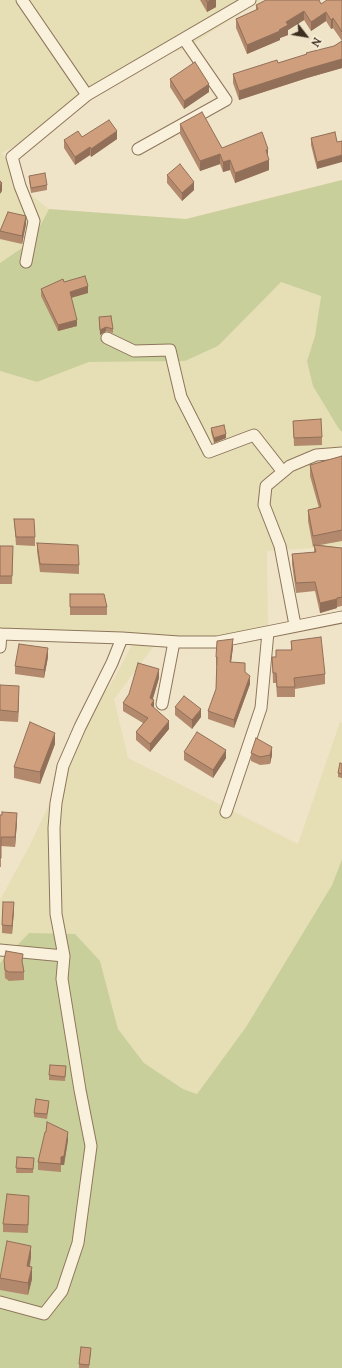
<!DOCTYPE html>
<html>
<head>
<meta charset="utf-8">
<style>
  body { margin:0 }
  #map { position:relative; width:342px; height:1368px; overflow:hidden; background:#f0e4c8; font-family:Lora,serif }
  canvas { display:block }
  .north { position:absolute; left:286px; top:16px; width:40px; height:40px; -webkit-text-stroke:3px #f7eed8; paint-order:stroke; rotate:121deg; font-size:11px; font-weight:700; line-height:16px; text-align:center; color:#3d2e20 }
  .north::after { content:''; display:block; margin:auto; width:14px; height:18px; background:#3d2e20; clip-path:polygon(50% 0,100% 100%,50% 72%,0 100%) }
</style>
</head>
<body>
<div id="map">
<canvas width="342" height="1368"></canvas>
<div class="north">N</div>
</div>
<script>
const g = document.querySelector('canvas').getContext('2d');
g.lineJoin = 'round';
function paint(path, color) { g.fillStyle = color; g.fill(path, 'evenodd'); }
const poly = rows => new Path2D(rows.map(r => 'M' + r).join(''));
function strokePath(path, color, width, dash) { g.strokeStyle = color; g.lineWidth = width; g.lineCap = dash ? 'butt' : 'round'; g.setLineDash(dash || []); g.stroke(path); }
const farmland = poly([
  [0,0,261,0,183,50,170,53,96,97,65,119,2,153,26,191,49,209,32,241,0,263],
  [281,281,321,295,315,336,307,361,339,429,342,432,342,546,267,551,268,632,217,642,157,642,114,699,128,758,298,844,340,722,342,723,342,859,332,885,246,1027,197,1094,183,1089,144,1063,118,1029,100,961,29,933,0,963,0,900,30,845,94,708,114,679,134,641,0,635,0,371,37,382,89,362,185,361,218,346]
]);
const green = poly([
  [342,180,342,432,339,429,313,386,307,361,315,336,321,296,281,282,218,346,185,361,89,362,37,382,0,371,0,263,32,241,49,209,186,219],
  [342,859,342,1368,0,1368,0,963,29,933,75,934,100,961,118,1029,144,1063,183,1089,197,1094,246,1027,332,885]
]);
const street = poly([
  [22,0,87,95],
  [138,149,226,100,184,39],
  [26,262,34,221,20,186,12,157,87,95,250,0],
  [107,338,134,351,170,350,181,397,209,452,254,435,283,472],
  [295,625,280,546,264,505,266,486,290,466,316,455,342,453],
  [0,634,122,638,179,642,217,642,342,617],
  [0,647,1,634],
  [162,704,174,642],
  [226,812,261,708,268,632],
  [0,950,64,956],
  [0,1302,44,1314,62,1291,78,1243,91,1146,80,1090,62,979,64,956,56,914,54,828,56,803,63,766,80,727,112,663,122,638]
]);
const wall = poly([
  [200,0,216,0,216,7,207,12],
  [342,0,342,68,307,78,239,100,233,83,233,74,278,63,306,55,334,46,342,41,333,28,331,29,326,21,311,31,304,20,288,30,288,35,280,38,280,40,247,54,236,28,236,19,256,10,256,5,321,4],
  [170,79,209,92,184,109,170,87],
  [180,124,222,148,268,157,269,170,235,183,230,170,223,172,220,164,200,171,180,134],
  [335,132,317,169,311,145,311,138],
  [82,137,117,139,91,157,90,155,75,165,64,148,64,140],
  [167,175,194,190,182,201,167,183],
  [29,176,47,185,47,190,31,193,29,180],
  [26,224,22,244,0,239,0,231],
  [64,282,88,293,71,298,77,326,58,331,41,296,41,289],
  [99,317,113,329,113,333,106,331,100,335],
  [293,421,322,437,322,445,294,446],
  [211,428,226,438,214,443,211,432],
  [342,456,342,541,320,545,342,548,342,606,337,607,337,608,320,613,315,591,296,593,292,564,292,554,314,552,314,546,313,547,308,521,308,510,319,508,310,476,310,465],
  [14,519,35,537,35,546,16,545],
  [37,543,79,565,79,574,40,572,37,551],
  [0,546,13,554,12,584,0,584],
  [70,594,107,607,107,615,70,615],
  [291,641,325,674,325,684,295,689,295,697,277,697,276,683,273,683,272,657,276,657,291,650],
  [233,647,231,662,245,672,250,684,234,728,208,719,208,711,216,689,217,665,216,665,216,657],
  [48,657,44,678,15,674,15,666],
  [159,678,153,699,154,708,169,729,150,752,136,740,136,732,143,723,123,711,123,703],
  [0,685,19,697,18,722,0,721],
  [175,707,201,717,192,729,175,715],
  [55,744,40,784,14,778,14,767],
  [184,752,226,758,213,778,184,760],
  [251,753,272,755,270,764,260,765,251,761],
  [342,764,342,778,338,777,338,773],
  [0,815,17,822,15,847,1,846,1,867,0,867],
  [14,910,12,934,2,933,2,925],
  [4,960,23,965,24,972,24,980,9,981,5,978],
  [66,1070,65,1081,49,1080,49,1075],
  [49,1105,47,1119,34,1117,34,1113],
  [68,1140,64,1165,61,1165,61,1172,38,1170,38,1162],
  [17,1157,34,1158,33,1173,16,1173],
  [29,1205,28,1233,3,1232,3,1224],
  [31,1257,30,1267,32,1279,28,1295,0,1290,0,1275],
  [91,1352,89,1368,79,1368,79,1364]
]);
const shadedWall = poly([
  [211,0,216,0,216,7,207,12,207,2],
  [304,11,304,20,288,30,288,35,280,38,280,40,247,54,247,45],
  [326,12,326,21,311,31,311,22],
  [333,18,333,28,331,29,331,20],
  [342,59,342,68,307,78,239,100,239,91,307,69],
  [209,84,209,92,184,109,184,101],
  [117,131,117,139,91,157,91,149],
  [90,147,90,155,75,165,75,157],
  [268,149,268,159,266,150],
  [220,154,220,164,200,171,200,161],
  [342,155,342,162,317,169,317,162],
  [230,160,230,170,223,172,223,162],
  [269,160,269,170,235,183,235,173],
  [194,182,194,190,182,201,182,193],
  [2,183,2,191,0,194,0,186],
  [26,216,26,224,22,244,22,236],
  [88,286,88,293,70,298,70,292],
  [77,320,77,326,58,331,58,325],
  [106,327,106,331,100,335,100,330],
  [226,434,226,438,214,443,214,438],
  [337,599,337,608,320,613,320,603],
  [233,639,233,647,230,670,230,662],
  [48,648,48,657,44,678,44,670],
  [159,669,159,678,151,704,154,700,154,708,151,713,150,698],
  [250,676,250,684,234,728,234,720],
  [19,686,19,697,18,722,18,712],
  [201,709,201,717,192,729,192,720],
  [169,721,169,729,150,752,150,744],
  [55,733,55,744,40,784,40,772],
  [272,747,272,755,270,764,270,755],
  [226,750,226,758,213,778,213,770],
  [17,813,17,822,15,847,15,837],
  [14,902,14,910,12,934,12,926],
  [68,1132,68,1140,64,1165,61,1165,61,1157],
  [31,1246,31,1257,27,1278,27,1266],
  [32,1267,32,1279,28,1295,28,1283]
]);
const building = poly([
  [206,0,211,0,207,2,206,0],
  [266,0,319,0,321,4,327,0,342,0,342,32,333,18,331,20,326,12,311,22,304,11,286,22,288,25,279,30,280,31,247,45,236,19,258,9,256,5,266,0],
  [342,41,342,59,307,69,239,91,233,74,277,60,278,63,307,54,306,53,334,46,342,41],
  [195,62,209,84,184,101,170,79,195,62],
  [202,112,222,148,262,132,268,149,266,150,269,160,235,173,230,160,223,162,220,154,200,161,180,124,202,112],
  [109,120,117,131,91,149,90,147,75,157,64,140,78,131,82,137,109,120],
  [335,132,337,142,342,141,342,155,317,162,311,138,335,132],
  [180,164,194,182,182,193,167,175,180,164],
  [45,173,47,185,31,188,29,176,45,173],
  [0,181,2,183,0,186,0,181],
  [8,212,26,216,22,236,0,231,8,212],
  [85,276,88,286,70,292,77,320,58,325,41,289,63,279,64,282,85,276],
  [111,316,113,329,106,327,100,330,99,317,111,316],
  [321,419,322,437,294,438,293,421,321,419],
  [224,425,226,434,214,438,211,428,224,425],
  [342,456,342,530,313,536,308,510,321,507,310,465,342,456],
  [14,519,34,519,35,537,16,537,14,519],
  [37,543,78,545,79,565,40,564,37,543],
  [314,545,342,548,342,597,337,598,337,599,320,603,315,582,296,583,292,554,316,552,314,545],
  [0,546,13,546,12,576,0,576,0,546],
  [70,594,104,594,107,607,70,607,70,594],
  [321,637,325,674,294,678,295,687,277,687,276,673,273,673,272,657,276,657,276,650,292,650,291,641,321,637],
  [233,639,230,662,245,663,245,672,250,676,234,720,208,711,216,689,217,657,216,657,217,641,233,639],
  [19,644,48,648,44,670,15,666,19,644],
  [138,663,159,669,150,698,154,700,151,705,169,721,150,744,136,732,148,718,123,703,129,694,138,663],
  [0,685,19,686,18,712,0,710,0,685],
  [184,696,201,709,192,720,175,707,184,696],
  [30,722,55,733,40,772,14,767,30,722],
  [197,732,226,750,213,770,184,752,197,732],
  [256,738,272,747,270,755,260,757,251,753,256,738],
  [340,763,342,764,342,774,338,773,340,763],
  [2,812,17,813,15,837,1,837,1,858,0,858,0,815,2,815,2,812],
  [3,902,14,902,12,926,2,925,3,902],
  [6,951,23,954,22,961,24,972,9,972,5,970,4,960,6,951],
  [50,1065,66,1066,65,1077,49,1075,50,1065],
  [36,1099,49,1101,47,1114,34,1113,36,1099],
  [47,1122,68,1132,64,1156,61,1157,61,1164,38,1162,45,1132,46,1132,47,1122],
  [17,1157,34,1158,33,1169,16,1168,17,1157],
  [7,1194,29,1196,28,1225,3,1224,7,1194],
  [7,1241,31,1246,27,1266,32,1267,28,1283,0,1278,7,1241],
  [81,1347,91,1348,89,1365,79,1364,81,1347]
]);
paint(farmland, '#e6deb5');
paint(green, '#c9cf9b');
strokePath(street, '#8d765c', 13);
strokePath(street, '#faf1dc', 11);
paint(wall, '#b2896c');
paint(shadedWall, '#916f58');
paint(building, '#cf9f7d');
strokePath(building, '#916f58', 1);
</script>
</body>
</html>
